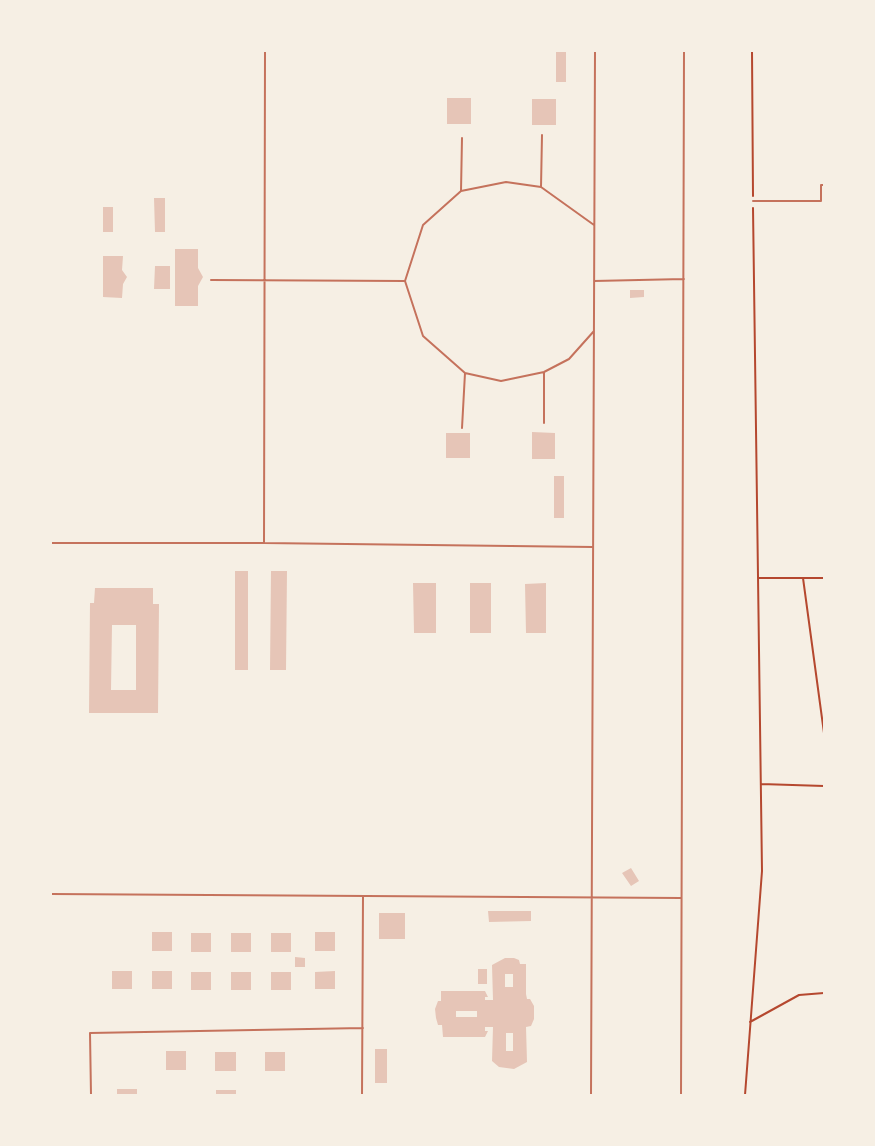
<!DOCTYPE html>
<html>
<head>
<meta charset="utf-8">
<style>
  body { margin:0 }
  #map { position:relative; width:875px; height:1146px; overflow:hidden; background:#f6efe4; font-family:"Archivo Narrow",sans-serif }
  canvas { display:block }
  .frame { position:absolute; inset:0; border:52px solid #f6efe4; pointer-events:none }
</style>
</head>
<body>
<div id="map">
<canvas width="875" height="1146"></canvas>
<div class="frame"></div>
</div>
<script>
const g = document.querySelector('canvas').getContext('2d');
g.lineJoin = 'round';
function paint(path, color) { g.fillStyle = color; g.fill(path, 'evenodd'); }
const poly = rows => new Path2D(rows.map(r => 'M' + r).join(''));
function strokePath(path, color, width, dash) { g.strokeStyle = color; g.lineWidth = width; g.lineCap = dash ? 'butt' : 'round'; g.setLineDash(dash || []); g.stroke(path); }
const building = poly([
  [556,51,566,51,566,82,556,82],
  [447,98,471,98,471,124,447,124],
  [532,99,556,99,556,125,532,125],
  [154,198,165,198,165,232,155,232],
  [103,207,113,207,113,232,103,232],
  [175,249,198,249,198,268,203,277,198,286,198,306,175,306],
  [103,256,123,256,122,270,127,277,123,284,122,298,103,297],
  [155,266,170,266,170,289,154,289],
  [630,290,644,290,644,297,630,298],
  [532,432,555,433,555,459,532,459],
  [446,433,470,433,470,458,446,458],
  [554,476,564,476,564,518,554,518],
  [235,571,248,571,248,670,235,670],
  [271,571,287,571,286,670,270,670],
  [413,583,436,583,436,633,414,633],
  [470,583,491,583,491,633,470,633],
  [546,583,546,633,526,633,525,584],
  [95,588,153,588,153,604,159,604,158,713,89,713,90,603,94,603],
  [112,625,136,625,136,690,111,690],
  [631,868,639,881,631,886,622,873],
  [488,911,531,911,531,921,489,922],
  [379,913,405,913,405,939,379,939],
  [152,932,172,932,172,951,152,951],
  [315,932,335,932,335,951,315,951],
  [191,933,211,933,211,952,191,952],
  [231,933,251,933,251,952,231,952],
  [271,933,291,933,291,952,271,952],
  [295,957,305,958,305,967,295,967],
  [505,958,514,958,519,960,520,964,526,964,526,994,527,999,530,999,534,1006,534,1019,531,1026,526,1027,527,1062,514,1069,499,1067,492,1061,493,1027,485,1027,485,1031,488,1031,485,1037,443,1037,442,1025,438,1025,436,1018,435,1009,438,1001,441,1001,441,991,485,991,488,997,485,997,485,1000,493,1000,492,965],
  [505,974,513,974,513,987,505,987],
  [456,1011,477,1011,477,1017,456,1017],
  [506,1033,513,1033,513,1051,506,1051],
  [478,969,487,969,487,984,478,984],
  [112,971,132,971,132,989,112,989],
  [152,971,172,971,172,989,152,989],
  [335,971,335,989,315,989,315,972],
  [191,972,211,972,211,990,191,990],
  [231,972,251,972,251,990,231,990],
  [271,972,291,972,291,990,271,990],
  [375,1049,387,1049,387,1083,375,1083],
  [166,1051,186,1051,186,1070,166,1070],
  [215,1052,236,1052,236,1071,215,1071],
  [265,1052,285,1052,285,1071,265,1071],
  [117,1089,137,1089,137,1095,117,1095],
  [216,1090,236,1090,236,1095,216,1095]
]);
const path = poly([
  [752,51,753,196],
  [758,578,824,578],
  [803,578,824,733],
  [761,784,824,786],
  [750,1022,799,995,824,993],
  [745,1095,762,871,753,208]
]);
const service = poly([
  [541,187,542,135],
  [461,191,462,138],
  [753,201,821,201,821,185,824,185],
  [211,280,405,281,423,225,461,191,506,182,541,187,594,225],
  [405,281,423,336,465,373,501,381,544,372,569,359,594,331],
  [594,281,684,279],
  [544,372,544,423],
  [462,428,465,373],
  [51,543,264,543,593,547],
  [264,543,265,51],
  [51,894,681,898],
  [91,1095,90,1033,363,1028],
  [362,1095,363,896],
  [591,1095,595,51],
  [681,1095,684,51]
]);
paint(building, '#e6c5b7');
strokePath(path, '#b5482f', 2);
strokePath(service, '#c5725c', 2);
</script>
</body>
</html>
